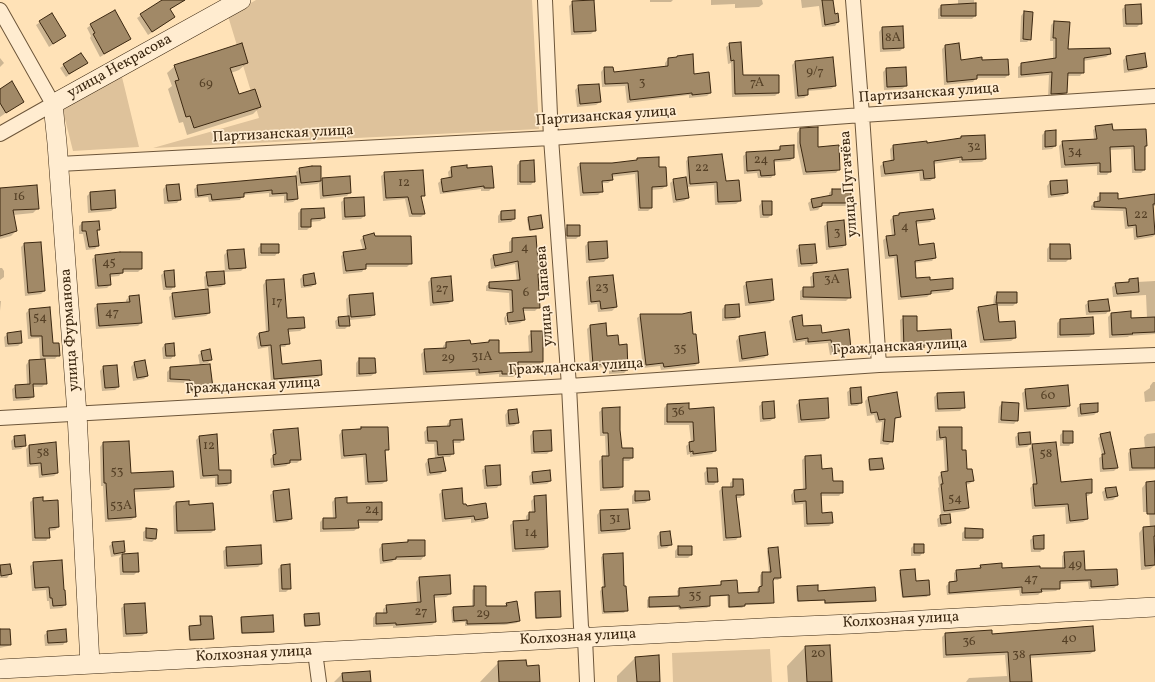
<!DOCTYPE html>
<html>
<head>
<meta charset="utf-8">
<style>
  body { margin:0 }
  canvas { display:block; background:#ffe2b7 }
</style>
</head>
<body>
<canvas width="1155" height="682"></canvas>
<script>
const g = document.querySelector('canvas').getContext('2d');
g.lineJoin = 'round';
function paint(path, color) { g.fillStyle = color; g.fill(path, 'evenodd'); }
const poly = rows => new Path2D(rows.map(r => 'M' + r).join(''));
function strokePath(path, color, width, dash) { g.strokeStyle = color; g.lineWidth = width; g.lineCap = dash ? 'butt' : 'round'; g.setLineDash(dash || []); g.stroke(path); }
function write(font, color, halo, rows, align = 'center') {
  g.font = font + ' Vollkorn,serif'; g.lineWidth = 3.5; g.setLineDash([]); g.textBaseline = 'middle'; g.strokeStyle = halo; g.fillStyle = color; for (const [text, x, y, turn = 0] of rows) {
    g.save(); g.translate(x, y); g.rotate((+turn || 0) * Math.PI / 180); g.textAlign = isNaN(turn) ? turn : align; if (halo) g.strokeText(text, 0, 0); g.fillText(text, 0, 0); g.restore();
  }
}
const green = poly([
  [256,0,532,0,539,129,153,148,259,118,228,16],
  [122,77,139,147,73,151,62,107],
  [770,649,772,682,673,682,672,653]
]);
const shadow = poly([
  [164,0,186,0,169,10,174,17,171,20,148,35,137,18],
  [650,0,673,0,671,2,650,2],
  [711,0,762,0,763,4,759,7,735,8,735,4,711,5],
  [801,0,832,0,834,15,838,22,835,26,822,27,819,6,802,8],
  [958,0,974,0,975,16,972,19,938,19,938,9,941,6,958,5],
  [573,2,595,30,591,34,571,35,569,6],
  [1126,6,1141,23,1137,27,1123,27,1122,9],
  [1024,12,1030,39,1027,42,1020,42,1021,16],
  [52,14,65,36,49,47,36,25],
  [1054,22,1068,23,1067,50,1110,54,1106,57,1083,61,1083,72,1080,76,1067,76,1066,93,1063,96,1048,97,1049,75,1018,78,1018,67,1022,64,1053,59,1053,41,1050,41,1051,25],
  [91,25,130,39,126,42,100,57,90,38,91,36,87,28],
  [902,27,903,48,900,51,880,52,879,32,882,28],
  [730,44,743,76,778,93,775,96,732,97,731,63,728,64,726,47],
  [945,46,960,61,981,61,1008,75,1005,78,976,78,973,82,944,85,942,49],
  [1144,54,1146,67,1142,70,1124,73,1123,60,1126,57],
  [0,58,4,63,0,67],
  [668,59,693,75,710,93,707,96,689,98,689,95,627,103,625,86,602,87,601,72,604,68,613,73,665,67,665,63],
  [795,62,835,86,831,89,807,91,807,95,804,98,795,99,792,65],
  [86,63,66,77,60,68,64,65],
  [247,63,239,70,231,73,238,96,260,107,253,114,187,135,183,122,179,123,168,89,172,86,167,73,175,66],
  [886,69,906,86,902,89,884,90,883,72],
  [579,86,600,102,596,105,577,107,575,90],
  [0,90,23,101,0,117],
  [1096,127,1112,131,1146,146,1144,148,1144,170,1141,173,1132,173,1131,149,1109,150,1110,171,1107,175,1097,175,1097,166,1061,168,1059,146,1063,142,1094,140,1093,130],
  [800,129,839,169,836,173,803,175,797,147,797,133],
  [1055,131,1055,146,1052,149,1042,150,1042,135,1045,132],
  [961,137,985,159,982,162,959,163,959,160,933,164,934,178,930,181,920,181,919,173,881,177,880,166,884,163,891,162,890,149,893,146,926,142,926,144,959,140],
  [780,147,793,158,790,161,774,162,774,174,771,178,758,178,757,173,744,174,743,156,747,153,777,151],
  [689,158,725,183,740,201,736,204,715,205,714,185,686,187,688,198,684,201,673,203,670,183,674,180,687,178,686,161],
  [533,161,534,181,531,185,517,185,517,165,520,162],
  [581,164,612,164,659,168,666,186,662,189,651,190,651,208,648,211,638,211,635,174,611,177,612,180,608,183,601,183,602,191,598,195,580,196,577,167],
  [452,168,466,169,493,187,489,191,481,191,481,189,440,194,438,183,442,180,449,179,448,172],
  [300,169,320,181,322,179,349,177,350,192,347,196,320,199,319,183,317,184,298,186,297,179,295,180,297,199,293,202,284,203,284,196,269,197,269,193,243,195,240,200,209,202,208,197,195,198,194,189,198,186,297,177,296,172],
  [385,173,423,195,421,198,424,214,421,217,409,217,405,199,383,201,381,176],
  [1050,182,1067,193,1063,196,1048,198,1047,186],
  [166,186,180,199,177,203,164,204,163,189],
  [0,189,38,208,33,213,13,215,16,231,11,236,0,239],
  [832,190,850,203,846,206,821,206,818,210,810,211,808,203,812,200,829,196,829,193],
  [90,193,115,208,111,211,88,213,87,196],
  [1101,194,1117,200,1155,195,1155,206,1153,206,1155,235,1152,237,1134,240,1133,228,1125,229,1123,211,1091,210,1091,206,1094,203,1097,202,1097,197],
  [363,198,364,216,361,219,342,220,341,202,345,199],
  [762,202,771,215,768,218,760,218,759,206],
  [301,210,324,218,320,221,310,222,310,227,307,230,298,230,298,213],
  [501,212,514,219,511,222,498,223,498,216],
  [899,214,933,219,930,222,915,224,918,246,935,257,932,261,914,263,916,280,929,281,952,289,949,292,930,294,927,297,898,300,894,258,885,259,883,240,887,237,892,236,890,220,893,217,897,217],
  [529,218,542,228,541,229,529,231,527,219],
  [82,223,99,230,96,232,98,245,95,249,86,250,83,234,79,234,79,226],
  [828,223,845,245,842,248,826,250,824,226],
  [567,226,579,236,576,239,564,239,564,230],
  [364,237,411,263,407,267,365,267,362,272,343,274,341,256,344,253,363,250,360,240],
  [512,239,537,263,540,273,537,276,539,307,535,311,522,311,524,320,520,323,509,325,508,316,506,316,507,325,505,325,504,318,507,314,510,314,509,293,486,291,486,286,490,283,517,282,515,264,491,269,490,259,493,256,509,253,509,242],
  [40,243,44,291,41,294,25,296,21,247,24,244],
  [588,243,607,258,604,262,586,263,585,246],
  [261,245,278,245,278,252,275,256,258,256,258,248],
  [1050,245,1070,258,1066,262,1047,262,1047,249],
  [800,246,816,262,812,266,798,267,796,250],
  [228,251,245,267,241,271,225,272,224,255],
  [96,256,141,269,138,272,122,272,119,276,109,277,110,285,107,288,95,289,92,259],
  [0,268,2,268,4,271,4,277,0,280],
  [165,272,174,286,171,290,163,290,161,275],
  [207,273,224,284,221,287,207,288,209,313,206,316,172,320,169,297,173,294,205,290,204,277],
  [814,274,850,297,846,301,800,300,800,291,804,288,811,288,810,277],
  [303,276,315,284,311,287,301,288,300,279],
  [612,276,616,307,612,311,598,312,597,304,588,305,586,282,589,278],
  [431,279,452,301,448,304,430,306,428,282],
  [283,280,286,319,304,328,300,331,288,332,288,343,285,347,280,347,281,365,321,375,317,378,271,382,268,347,258,349,256,337,259,333,266,332,263,285,266,281],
  [1130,280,1137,282,1155,281,1155,334,1129,336,1128,337,1109,338,1108,317,1111,314,1130,319,1147,318,1146,295,1113,297,1112,287,1116,284,1126,283],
  [747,283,773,300,770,303,745,306,743,286],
  [997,293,1016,303,1013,306,996,306,999,323,1015,338,1011,341,980,343,976,311,979,308,993,306,994,296],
  [349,296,374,315,370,318,349,320,349,325,345,329,336,329,335,321,339,318,347,317,346,299],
  [129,297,141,323,138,326,96,329,94,308,98,305,126,303,126,300],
  [0,301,1,301,0,311],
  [1089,302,1109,310,1106,314,1086,315,1085,305],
  [725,306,739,316,735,320,722,321,722,309],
  [29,310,58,355,55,359,44,359,46,383,42,387,32,387,33,397,29,400,13,401,12,389,16,386,27,385,26,365,29,361,40,361,39,338,28,339,26,313],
  [641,315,692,336,698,363,695,366,661,370,660,366,643,368,637,318],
  [793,317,802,328,821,334,850,349,847,352,830,355,828,343,805,345,805,341,793,343,789,321],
  [904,317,916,332,951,341,947,345,923,346,920,351,901,352,900,320],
  [1060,320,1093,334,1089,337,1057,338,1057,323],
  [590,326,618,346,627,370,624,373,609,374,609,367,590,368,587,329],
  [532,332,542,361,539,365,517,365,517,374,513,377,499,377,499,374,476,376,475,372,423,375,421,354,425,350,443,349,443,346,446,343,470,345,487,343,490,341,498,354,529,353,528,336],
  [764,333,767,355,764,358,739,362,736,341,739,337],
  [8,334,21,343,18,346,5,347,4,337],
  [165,344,174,355,171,359,163,359,162,348],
  [202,352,211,359,208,363,201,364,212,388,208,391,188,393,186,383,167,382,167,372,171,368,200,366,198,355],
  [359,359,375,373,371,376,356,377,356,363],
  [134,363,147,376,144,379,133,381,131,367],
  [103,367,118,387,115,390,102,391,100,371],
  [1153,382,1155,382,1155,401,1145,402,1144,392,1150,388,1150,386],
  [851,389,861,403,857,406,848,406,847,392],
  [1026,390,1069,405,1066,409,1024,412,1022,393],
  [937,394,964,407,960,411,935,412,934,397],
  [868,398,900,416,894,420,892,441,888,445,880,444,882,422,876,423,874,415,867,416,865,401],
  [800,401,828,417,825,421,798,423,796,405],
  [763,403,774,418,770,421,760,422,759,406],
  [1002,403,1017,420,1014,424,998,423,999,407],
  [667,405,688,410,715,450,712,454,690,457,690,454,687,455,686,446,691,442,689,425,664,425,664,408],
  [1081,405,1097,412,1094,415,1078,417,1077,408],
  [603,409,619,430,622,449,632,458,629,461,622,461,622,487,619,490,600,491,599,461,603,457,606,457,605,436,600,436,599,412],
  [508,411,518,423,514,426,506,427,505,415],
  [462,420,463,439,460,443,452,443,453,453,450,457,442,457,444,471,441,474,427,476,425,464,428,460,435,459,434,444,425,444,424,432,428,428,447,427,447,424,450,421],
  [361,428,388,449,384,453,386,481,382,484,365,485,363,457,341,459,339,435,342,431],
  [939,428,961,451,966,471,973,481,969,484,965,485,968,508,965,511,941,514,938,488,939,487,938,477,942,473,945,473,943,440,936,441,936,431],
  [274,431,300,460,297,463,289,463,286,466,271,468,270,459,273,456,270,434],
  [533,432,551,450,547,454,531,454,530,436],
  [1063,432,1072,442,1069,446,1060,446,1060,435],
  [1155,433,1155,470,1129,471,1128,453,1131,450,1145,449,1144,437,1147,434],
  [1019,434,1030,444,1027,447,1016,448,1015,437],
  [1101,435,1117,468,1114,471,1100,472,1099,458,1102,456,1098,438],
  [200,436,218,471,230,483,227,486,215,487,215,478,200,479,196,440],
  [15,437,25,445,21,449,12,450,11,441],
  [103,443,130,474,172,472,173,487,169,490,133,492,135,517,131,520,105,522,103,486,101,486,100,447],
  [1033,445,1060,483,1091,493,1088,496,1085,496,1087,519,1083,522,1066,524,1065,507,1032,509,1030,488,1033,485,1029,449],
  [29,446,57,473,54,476,39,478,38,466,27,467,26,449],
  [805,457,821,470,842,492,839,496,820,496,821,514,832,523,829,526,804,527,803,504,792,505,791,495,794,491,803,490,802,460],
  [869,460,883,469,881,470,869,471,868,461],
  [486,467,500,484,497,488,484,489,482,470],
  [708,469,717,481,714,485,705,485,704,473],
  [533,473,550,481,547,484,530,485,529,476],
  [733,480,743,495,740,498,735,498,739,536,736,540,723,541,719,491,722,488,730,488,730,483],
  [1155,482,1155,565,1150,569,1141,570,1139,533,1143,528,1150,528,1149,512,1143,512,1142,488,1146,483],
  [1106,489,1117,496,1113,500,1104,501,1102,492],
  [443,491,463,506,487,518,484,521,471,523,471,519,442,522,439,494],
  [274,492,291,519,287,522,273,523,270,495],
  [635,492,649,500,645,503,632,504,632,496],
  [535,497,547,547,544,550,512,552,510,525,514,522,526,521,526,516,529,513,532,513,531,501],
  [34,499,42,502,58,527,55,530,49,531,49,537,46,541,32,541,30,502],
  [335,499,346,504,381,519,378,523,357,523,358,528,354,531,320,532,320,522,323,519,333,519,332,502],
  [176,503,214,530,211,533,174,534,173,506],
  [600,511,629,529,625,532,598,534,597,515],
  [941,516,950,522,946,526,938,527,937,519],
  [147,529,155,539,152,542,143,541,143,532],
  [966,529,982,538,978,541,962,541,962,533],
  [660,533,671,544,667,548,658,549,657,536],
  [1034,537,1043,549,1040,552,1031,552,1030,540],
  [408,541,424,541,424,556,421,560,394,560,392,562,380,564,379,549,382,545,406,543],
  [113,543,124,552,121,555,137,554,138,571,134,575,120,575,119,558,122,555,111,557,109,546],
  [914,545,923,552,920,556,911,556,911,548],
  [260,546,261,564,258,567,224,569,223,551,227,548],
  [678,547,691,555,688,558,675,558,675,551],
  [769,549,780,578,778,580,773,580,773,602,771,604,745,605,742,608,728,608,727,596,709,597,709,606,707,608,679,610,678,607,647,608,647,600,649,598,678,597,677,591,679,589,720,586,722,582,737,594,757,593,757,589,760,587,760,575,762,573,769,573,767,551],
  [1065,553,1084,571,1117,585,1114,588,1089,589,1088,582,1059,584,1059,588,1056,591,1041,592,1038,595,1020,596,1019,590,947,595,946,586,949,583,954,583,954,573,957,570,977,569,981,566,1001,569,1062,569,1062,556],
  [604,555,623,587,626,610,624,613,602,614,600,591,603,588,601,557],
  [34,563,65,605,62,608,50,609,49,601,47,601,46,590,32,591,30,566],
  [0,566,10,574,7,578,0,578],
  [281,566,290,588,286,592,279,592,278,569],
  [901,571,915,582,928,595,927,597,902,598,899,573],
  [419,578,450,594,446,597,434,598,435,622,432,625,393,628,393,626,373,627,373,618,376,614,383,614,383,609,387,606,417,604,416,582],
  [475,587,485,607,504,606,507,604,519,620,517,623,504,625,465,626,465,622,452,623,451,610,453,608,472,607,472,590],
  [798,587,817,592,875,601,873,602,824,604,824,600,797,602,796,589],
  [536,593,560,617,559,618,535,619,534,594],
  [125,605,146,633,142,636,123,637,121,608],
  [305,615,319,625,318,626,304,627,303,616],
  [201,617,213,639,211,640,189,641,188,628,190,627,200,626,199,619],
  [241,618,273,632,272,633,241,634,240,620],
  [0,630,10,645,8,646,0,648],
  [991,631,991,635,1094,651,1090,654,1029,658,1030,682,966,682,969,678,1007,676,1005,655,943,658,942,637,945,634],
  [48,632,66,641,63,645,45,646,44,635],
  [805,647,831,682,788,682,787,666],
  [635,658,659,682,617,682,617,676],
  [499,662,539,682,480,682],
  [342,674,370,682,334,682]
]);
const building = poly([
  [162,0,185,0,170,9,175,17,152,32,140,14,162,0],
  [594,0,596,31,574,32,572,1,594,0],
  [822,0,833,0,835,14,838,13,839,22,825,25,822,0],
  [976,3,976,16,941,16,941,5,976,3],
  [1141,4,1142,24,1126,24,1125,5,1141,4],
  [115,10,131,39,104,54,93,34,95,33,90,24,115,10],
  [1024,11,1033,12,1031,40,1023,39,1024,11],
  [52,13,66,36,53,44,39,21,52,13],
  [1054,21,1070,22,1068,49,1110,48,1111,54,1084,58,1084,73,1068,73,1067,93,1051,94,1052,72,1021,75,1021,63,1056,58,1056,38,1053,38,1054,21],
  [903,26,904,48,883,49,882,27,903,26],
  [741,42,743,75,779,75,779,93,735,94,734,60,731,61,729,43,741,42],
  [242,43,248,63,230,68,239,94,255,89,261,107,194,128,190,116,186,117,175,81,179,80,174,65,242,43],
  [959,43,961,60,982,57,982,60,1008,59,1009,75,977,75,977,79,947,82,945,45,959,43],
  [81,53,88,63,69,74,63,64,81,53],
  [1145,53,1147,67,1128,70,1126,56,1145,53],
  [693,54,694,74,709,72,711,93,692,95,692,93,630,100,628,83,605,84,604,67,613,67,614,72,668,66,668,58,677,57,677,56,693,54],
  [833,57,836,86,808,89,808,95,798,96,795,61,833,57],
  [906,67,907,86,887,87,886,68,906,67],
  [12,81,24,102,6,113,0,103,0,89,12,81],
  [599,84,601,102,580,104,578,85,599,84],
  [1112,124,1113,130,1146,129,1147,146,1145,146,1145,170,1135,170,1134,146,1110,147,1111,172,1100,172,1100,163,1065,165,1062,141,1097,139,1095,126,1112,124],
  [818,127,818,147,839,145,840,170,806,172,800,143,800,128,818,127],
  [1056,130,1056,146,1045,147,1045,131,1056,130],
  [985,135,986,159,962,160,962,157,934,161,935,178,924,179,923,170,885,174,883,162,894,160,893,145,927,141,927,143,961,138,961,136,985,135],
  [794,145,794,158,774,160,775,175,761,176,760,170,747,171,746,152,780,150,780,146,794,145],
  [722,154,726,181,739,180,741,201,718,202,717,182,690,184,688,157,722,154],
  [659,157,659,167,666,167,667,186,652,187,652,208,640,208,638,171,612,174,613,180,602,181,603,192,583,193,580,163,612,163,637,160,637,158,659,157],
  [534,160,535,182,520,182,520,161,534,160],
  [467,165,467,168,492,166,494,188,484,188,484,186,443,192,441,179,452,177,451,167,467,165],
  [312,166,321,166,321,181,301,183,299,168,312,166],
  [423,170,425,196,421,196,425,214,412,214,408,197,386,198,384,172,423,170],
  [296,176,298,199,287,200,287,193,272,194,272,190,244,193,244,197,212,200,211,194,198,196,197,185,296,176],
  [350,176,351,193,323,196,322,178,350,176],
  [686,177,689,198,676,200,673,179,686,177],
  [1067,180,1068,193,1051,195,1050,181,1067,180],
  [179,184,181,200,168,201,166,185,179,184],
  [37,185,39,209,13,210,17,231,0,236,0,188,37,185],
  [832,189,851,189,851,203,822,203,822,206,813,208,811,199,832,195,832,189],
  [115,190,116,208,91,210,90,192,115,190],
  [1100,193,1118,193,1118,199,1155,194,1155,204,1153,204,1155,234,1137,237,1136,225,1128,226,1126,208,1094,207,1094,202,1100,201,1100,193],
  [364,197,365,216,345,217,344,198,364,197],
  [762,201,772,201,772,215,763,215,762,201],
  [324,208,325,218,311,219,311,227,301,227,301,209,324,208],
  [933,209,935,219,916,221,919,245,934,243,936,258,915,261,916,278,930,277,930,280,953,278,953,289,931,291,931,294,901,297,897,255,889,256,886,236,895,235,893,216,899,215,899,213,933,209],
  [515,210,515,219,501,220,501,211,515,210],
  [541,215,543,228,530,230,528,217,541,215],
  [844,220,846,245,829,247,827,222,844,220],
  [99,221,100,230,97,230,99,246,89,247,86,231,82,231,82,222,99,221],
  [567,225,580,225,580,236,567,236,567,225],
  [374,233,375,236,411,236,412,264,366,264,366,269,346,271,343,252,366,249,363,236,374,233],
  [536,236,538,262,540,262,541,273,538,274,540,308,523,308,525,320,508,322,507,313,513,312,512,290,489,288,489,282,520,280,518,261,495,266,493,255,512,252,512,238,536,236],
  [607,241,608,258,589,260,588,242,607,241],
  [41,242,45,291,28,293,24,243,41,242],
  [261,244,279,244,279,253,261,253,261,244],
  [815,244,817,263,801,264,799,245,815,244],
  [1050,244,1070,244,1071,259,1050,259,1050,244],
  [244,249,246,268,229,269,227,250,244,249],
  [120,252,142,252,142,269,123,269,123,273,110,274,111,285,98,286,95,255,120,252],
  [848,269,851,298,803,297,803,287,814,287,813,273,848,269],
  [174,270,175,287,166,287,164,271,174,270],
  [224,271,225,284,208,286,206,272,224,271],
  [314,273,316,284,304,286,303,275,314,273],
  [613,275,617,307,601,309,600,301,591,302,589,277,613,275],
  [451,276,453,301,433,303,431,278,451,276],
  [1138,278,1139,292,1117,294,1115,283,1129,282,1129,279,1138,278],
  [284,279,287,318,304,317,305,328,288,329,290,344,280,345,282,364,321,360,322,375,274,379,271,345,261,346,259,333,269,331,266,280,284,279],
  [772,279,774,300,749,303,746,282,772,279],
  [208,289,210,313,175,317,172,293,208,289],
  [997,292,1017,292,1017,303,996,303,997,292],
  [373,293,375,315,351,317,349,295,373,293],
  [139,295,142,323,99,326,97,304,130,302,129,296,139,295],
  [1108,299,1110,311,1089,312,1088,301,1108,299],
  [739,304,740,317,725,318,725,305,739,304],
  [997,304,999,322,1015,321,1016,338,984,340,978,307,997,304],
  [50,307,53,343,59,343,60,356,43,356,42,336,31,336,29,309,50,307],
  [1131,311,1131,318,1155,317,1155,332,1132,333,1133,334,1112,335,1111,313,1131,311],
  [691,312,693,334,696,334,699,363,664,367,663,363,646,365,640,314,682,314,691,312],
  [802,315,803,326,821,325,822,333,849,329,851,349,833,352,831,340,808,342,808,338,796,340,792,317,802,315],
  [349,316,350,326,339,326,338,317,349,316],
  [903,316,917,316,917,331,951,329,952,342,924,343,924,348,904,349,903,316],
  [1093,317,1094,334,1060,335,1060,319,1093,317],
  [606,323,607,336,618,335,619,345,627,344,628,370,612,371,612,364,593,365,590,325,606,323],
  [21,331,22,343,8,344,7,333,21,331],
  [531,331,543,331,543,362,518,362,518,374,502,374,502,371,479,373,479,369,426,372,424,349,446,348,446,342,470,340,471,344,489,342,489,340,499,340,499,353,532,352,531,331],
  [765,332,768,355,742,359,739,336,765,332],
  [174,343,175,356,166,356,165,344,174,343],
  [210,349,212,360,203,361,201,351,210,349],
  [359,358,375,358,376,373,359,374,359,358],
  [45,359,47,384,33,384,34,397,16,398,15,385,30,384,29,360,45,359],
  [145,360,148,376,137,378,134,362,145,360],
  [210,364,213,388,191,390,190,380,170,379,170,367,210,364],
  [117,365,119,387,105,388,103,366,117,365],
  [1068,385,1070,406,1027,409,1025,389,1068,385],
  [861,387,862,403,851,404,850,388,861,387],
  [897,392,901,417,895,418,893,442,883,441,885,419,879,420,877,412,871,413,868,397,897,392],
  [964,392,965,408,938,409,937,393,964,392],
  [828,398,829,418,801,420,799,400,828,398],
  [774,401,775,418,763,419,762,402,774,401],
  [1002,402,1019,403,1018,421,1001,420,1002,402],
  [689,403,689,409,714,407,716,451,693,454,693,451,690,452,689,442,694,441,693,422,667,422,667,404,689,403],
  [1098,403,1098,412,1081,414,1080,404,1098,403],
  [620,407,620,430,622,448,633,448,633,458,623,458,623,487,603,488,602,456,609,456,608,433,603,433,602,408,620,407],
  [517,409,519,423,509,424,508,410,517,409],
  [462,419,464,440,453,440,454,454,438,455,437,441,428,441,427,427,450,426,450,420,462,419],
  [361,427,388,427,389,450,385,450,387,481,368,482,366,454,344,456,342,430,361,429,361,427],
  [939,427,962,427,962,450,966,450,967,469,972,469,974,481,966,482,969,508,944,511,941,484,943,484,941,472,948,471,946,437,940,438,939,427],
  [298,428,301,460,290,460,290,463,274,465,273,455,276,454,273,430,298,428],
  [551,430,552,451,534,452,533,431,551,430],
  [1063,431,1073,431,1073,443,1063,443,1063,431],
  [1030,432,1031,444,1019,445,1018,433,1030,432],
  [1110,432,1118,468,1103,469,1102,454,1105,454,1100,434,1110,432],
  [217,434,219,470,231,470,231,483,218,484,218,475,203,476,199,436,217,434],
  [25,435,26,446,15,447,14,436,25,435],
  [129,441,131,473,173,471,174,487,134,489,136,517,108,519,106,483,104,483,103,442,129,441],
  [56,442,58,473,42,475,41,463,30,464,29,445,56,442],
  [1056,442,1061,482,1092,479,1092,493,1086,493,1088,519,1070,521,1068,504,1035,506,1033,484,1037,484,1032,444,1056,442],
  [1155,447,1155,468,1132,468,1130,449,1155,447],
  [821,455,822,469,832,468,833,481,843,481,843,493,821,493,822,513,832,512,833,523,807,524,806,501,795,502,794,490,806,489,805,456,821,455],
  [443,457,446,471,430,473,428,459,443,457],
  [882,458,884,469,870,470,869,459,882,458],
  [500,465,501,485,487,486,485,466,500,465],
  [707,468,717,468,718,482,708,482,707,468],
  [550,470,551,481,533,483,532,472,550,470],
  [733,479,743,479,744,495,736,495,741,537,726,538,722,487,733,487,733,479],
  [1155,481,1155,514,1147,514,1146,482,1155,481],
  [1116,487,1118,496,1107,498,1105,488,1116,487],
  [462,488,463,504,466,504,467,506,486,503,488,518,475,520,474,516,445,519,442,490,462,488],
  [289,489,292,519,276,521,273,491,289,489],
  [635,491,649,491,650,500,635,501,635,491],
  [546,495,548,547,515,549,513,521,529,520,529,512,535,512,534,496,546,495],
  [43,497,43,501,58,500,59,527,49,528,50,538,35,538,33,498,43,497],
  [347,497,347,503,382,502,382,520,358,520,359,528,323,529,323,518,336,518,335,498,347,497],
  [189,501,189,505,213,503,215,530,177,531,176,502,189,501],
  [628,509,630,529,601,531,600,510,628,509],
  [950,514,951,523,941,524,940,515,950,514],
  [1155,526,1155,536,1154,536,1155,565,1145,566,1143,527,1155,526],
  [146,528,157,529,156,539,146,538,146,528],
  [965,528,983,529,983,538,965,538,965,528],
  [670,531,672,545,661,546,660,532,670,531],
  [1044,535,1044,549,1034,549,1033,536,1044,535],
  [408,540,425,540,425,556,396,557,396,559,383,561,382,544,408,542,408,540],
  [124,541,125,552,114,554,112,542,124,541],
  [914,544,924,544,924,553,914,553,914,544],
  [261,545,262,564,227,566,226,547,261,545],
  [678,546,692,546,692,555,678,555,678,546],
  [778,547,781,578,774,578,773,581,774,603,745,604,745,606,729,607,729,595,710,596,710,606,680,608,680,606,649,607,649,597,679,596,679,588,721,585,721,581,737,580,738,593,759,592,759,587,762,586,762,572,771,572,768,548,778,547],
  [1084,551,1085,570,1117,569,1118,585,1091,587,1091,580,1060,581,1060,589,1041,589,1042,592,1022,593,1022,587,949,593,949,582,957,581,956,570,981,568,980,565,1002,563,1002,568,1040,566,1040,568,1065,568,1064,552,1084,551],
  [138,553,139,572,123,572,122,554,138,553],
  [623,553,624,586,626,586,628,611,604,612,602,587,605,587,603,554,623,553],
  [62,560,64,590,65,590,66,605,53,606,52,598,50,598,49,587,35,588,33,562,62,560],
  [10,564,12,574,1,576,0,565,10,564],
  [290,564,291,589,282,589,281,565,290,564],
  [915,569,916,581,929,580,930,595,903,597,900,570,915,569],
  [450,575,451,594,434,595,436,622,396,625,396,623,376,624,376,613,387,613,386,605,421,602,419,577,450,575],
  [818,585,818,591,875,587,876,601,825,603,825,600,798,601,797,586,818,585],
  [474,586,486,586,486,606,507,606,506,603,517,601,520,621,507,623,467,624,467,620,454,621,453,607,474,606,474,586],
  [560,591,561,617,536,618,535,592,560,591],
  [145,603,147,633,126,634,124,604,145,603],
  [319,613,320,625,305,626,304,614,319,613],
  [273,615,274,632,242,633,241,617,273,615],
  [200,616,212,616,214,639,190,640,189,626,201,625,200,616],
  [1093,626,1095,651,1030,655,1032,682,1010,682,1008,652,946,655,945,633,992,630,992,634,1093,626],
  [0,629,10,629,11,645,0,645,0,629],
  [66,629,67,642,48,643,47,631,66,629],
  [830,645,832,682,807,682,805,646,830,645],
  [659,655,660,682,637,682,635,657,659,655],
  [526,660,527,666,539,665,540,682,499,682,498,661,526,660],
  [370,671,371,682,343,682,342,673,370,671]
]);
const street = poly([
  [545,0,551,138,569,386,581,627,585,638,587,682],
  [853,0,862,115,879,365],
  [0,10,53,104,0,134],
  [59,164,551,138,862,115,1155,96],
  [0,418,569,386,879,365,1155,355],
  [315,652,319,682]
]);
const secondary = poly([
  [90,664,77,414,57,143,53,104,241,0],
  [0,669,780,627,851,624,1155,607]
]);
const numberNames = [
  ["8А",893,39],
  ["9/7",815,73],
  ["3",642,84],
  ["7А",757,84],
  ["69",206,85],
  ["32",974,148],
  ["34",1075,153],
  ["24",761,161],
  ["22",702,169],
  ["12",404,184],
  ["16",19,198],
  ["22",1141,216],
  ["4",905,228],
  ["3",837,234],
  ["4",525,249],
  ["45",109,264],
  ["3А",832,281],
  ["23",602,289],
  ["27",442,290],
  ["6",526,294],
  ["17",277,303],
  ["47",112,314],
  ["54",40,319],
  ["35",680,350],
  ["31А",482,358],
  ["29",448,359],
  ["60",1048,397],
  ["36",678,413],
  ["12",209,447],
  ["58",43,454],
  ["58",1046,455],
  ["53",117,473],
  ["54",955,500],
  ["53А",121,507],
  ["24",372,511],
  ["31",615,520],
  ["14",531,534],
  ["49",1075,566],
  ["47",1031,580],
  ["35",695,597],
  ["27",421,613],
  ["29",483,615],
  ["40",1069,640],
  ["36",969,643],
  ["20",818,655],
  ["38",1019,656]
];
const streetNames = [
  ["улица Некрасова",120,67,-29],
  ["Партизанская улица",929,94,-4],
  ["Партизанская улица",606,117,-4],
  ["Партизанская улица",283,135,-3],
  ["улица Пугачёва",850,184,-94],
  ["улица Чапаева",546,296,-94],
  ["улица Фурманова",71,330,-94],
  ["Гражданская улица",900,348,-3],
  ["Гражданская улица",576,368,-3],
  ["Гражданская улица",253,387,-3],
  ["Колхозная улица",901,621,-3],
  ["Колхозная улица",578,638,-3],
  ["Колхозная улица",254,655,-3]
];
paint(green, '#dec29b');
paint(shadow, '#0003');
paint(building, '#a18967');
strokePath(building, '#3c2811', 1);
strokePath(street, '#6d563a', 16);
strokePath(secondary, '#3c2811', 20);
strokePath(street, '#ffecd0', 14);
strokePath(secondary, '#ffecd0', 19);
write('13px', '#554026', null, numberNames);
write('15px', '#3c2811', '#ffecd0', streetNames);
</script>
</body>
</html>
